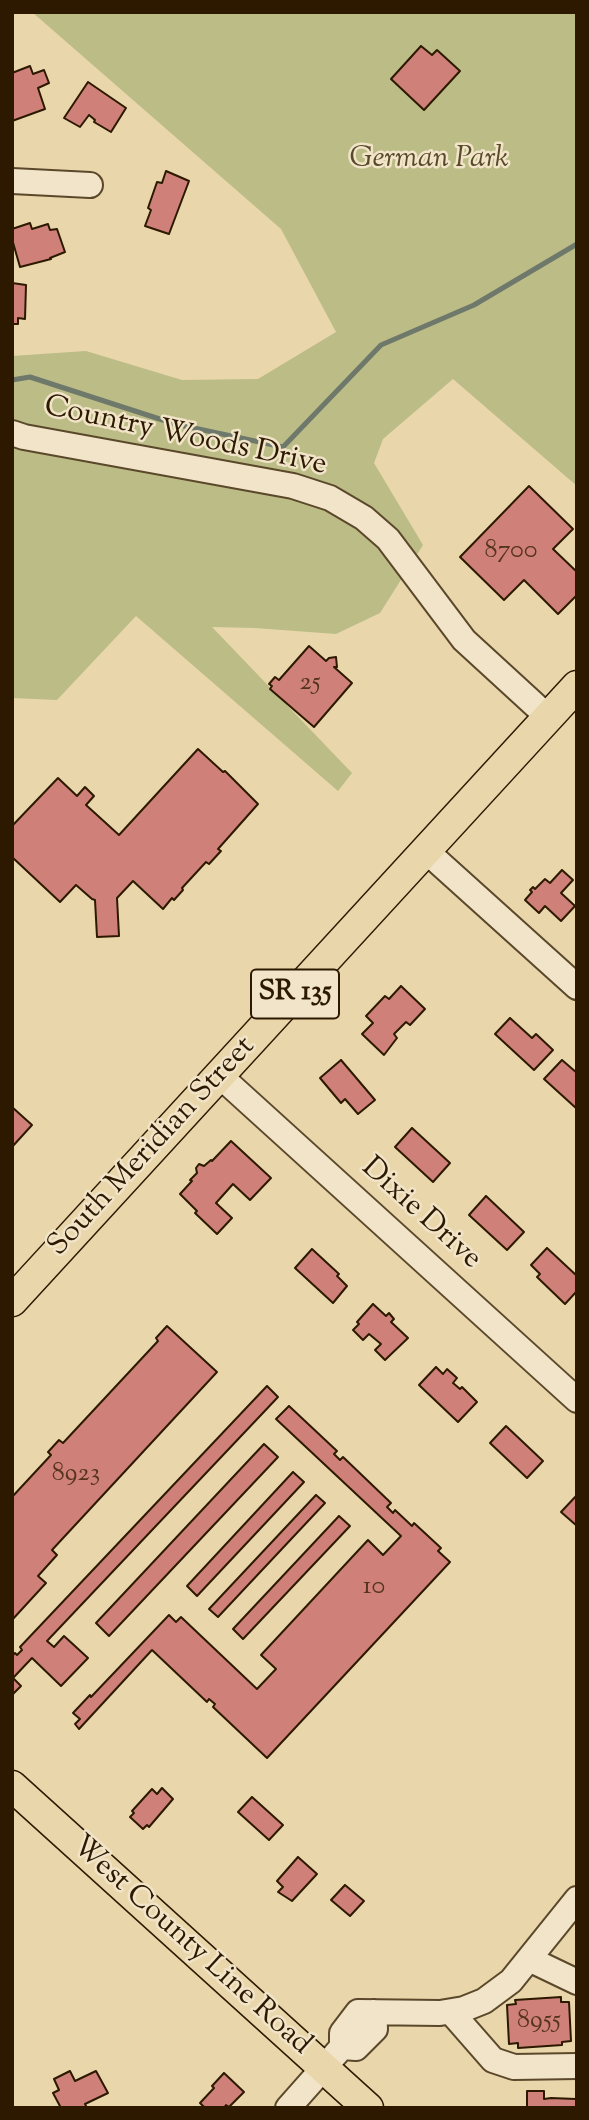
<!DOCTYPE html>
<html>
<head>
<meta charset="utf-8">
<style>
  body { margin:0 }
  #map { position:relative; width:589px; height:2120px; overflow:hidden; background:#e9d6ab; font-family:"Sorts Mill Goudy",serif }
  canvas { display:block }
  .frame { position:absolute; inset:0; border:14px solid #2c1900; pointer-events:none }
</style>
</head>
<body>
<div id="map">
<canvas width="589" height="2120"></canvas>
<div class="frame"></div>
</div>
<script>
const g = document.querySelector('canvas').getContext('2d');
g.lineJoin = 'round';
function paint(path, color) { g.fillStyle = color; g.fill(path, 'evenodd'); }
const poly = rows => new Path2D(rows.map(r => 'M' + r).join(''));
function strokePath(path, color, width, dash) { g.strokeStyle = color; g.lineWidth = width; g.lineCap = dash ? 'butt' : 'round'; g.setLineDash(dash || []); g.stroke(path); }
function write(font, color, halo, rows, align = 'center') {
  g.font = font + ' "Sorts Mill Goudy",serif'; g.lineWidth = 5; g.setLineDash([]); g.textBaseline = 'middle'; g.strokeStyle = halo; g.fillStyle = color; for (const [text, x, y, turn = 0] of rows) {
    g.save(); g.translate(x, y); g.rotate((+turn || 0) * Math.PI / 180); g.textAlign = isNaN(turn) ? turn : align; if (halo) g.strokeText(text, 0, 0); g.fillText(text, 0, 0); g.restore();
  }
}
const green = poly([
  [32,12,577,12,577,486,453,379,383,439,374,463,423,545,380,613,336,634,255,628,212,627,352,773,338,791,136,616,57,700,12,698,12,356,86,351,182,380,258,379,336,332,281,229]
]);
const stream = poly([
  [12,380,30,377,175,424,283,447,381,345,474,305,577,244]
]);
const building = poly([
  [421,46,432,55,437,50,460,71,424,110,391,79,421,46],
  [30,66,33,74,44,70,49,83,38,88,45,109,12,121,12,73,30,66],
  [88,82,126,108,111,132,94,122,95,120,89,115,80,127,64,118,88,82],
  [166,171,189,181,169,234,145,226,151,210,148,208,157,182,162,183,166,171],
  [30,223,32,229,48,224,50,230,57,229,65,252,50,258,51,259,20,267,12,239,12,229,30,223],
  [12,283,26,285,25,319,18,318,18,324,12,324,12,283],
  [529,486,573,529,553,549,577,572,577,595,558,614,524,580,504,600,460,557,529,486],
  [309,646,326,661,329,658,336,657,337,667,334,667,352,683,314,727,270,689,272,686,269,684,275,677,279,680,309,646],
  [198,749,223,772,225,771,258,804,218,849,221,851,209,864,206,862,182,888,183,890,174,900,172,898,163,909,133,881,117,898,119,936,97,937,95,900,92,899,76,885,60,902,12,857,12,826,58,778,77,796,85,787,94,796,86,805,119,835,198,749],
  [562,870,573,880,561,893,575,906,561,921,545,906,539,913,525,900,532,892,530,890,533,887,535,889,545,879,550,883,562,870],
  [401,986,425,1009,410,1025,406,1022,394,1034,397,1038,384,1055,362,1034,373,1023,366,1016,385,996,389,999,401,986],
  [510,1018,532,1038,536,1034,553,1050,534,1070,495,1034,510,1018],
  [341,1060,375,1100,358,1114,345,1099,341,1103,320,1078,341,1060],
  [562,1060,577,1073,577,1109,544,1079,562,1060],
  [12,1107,32,1125,12,1147,12,1107],
  [412,1128,450,1163,433,1182,395,1147,412,1128],
  [231,1141,271,1178,250,1200,233,1184,216,1203,232,1218,217,1234,195,1213,197,1211,180,1194,192,1181,190,1180,197,1173,196,1168,199,1164,204,1166,211,1160,212,1161,231,1141],
  [486,1196,524,1232,507,1250,469,1215,486,1196],
  [547,1248,577,1276,577,1291,565,1304,537,1277,540,1274,531,1265,547,1248],
  [312,1249,339,1274,337,1276,347,1286,333,1303,295,1268,312,1249],
  [373,1304,386,1316,389,1313,394,1319,391,1322,408,1338,385,1360,375,1350,381,1344,369,1334,363,1340,353,1330,359,1324,357,1322,373,1304],
  [167,1326,217,1372,52,1550,57,1555,38,1576,46,1583,12,1620,12,1497,51,1455,48,1452,59,1440,63,1443,158,1341,156,1338,167,1326],
  [436,1367,443,1374,447,1369,457,1378,453,1383,460,1389,462,1387,477,1402,458,1422,419,1385,436,1367],
  [267,1386,278,1397,47,1641,54,1647,64,1636,88,1658,61,1686,32,1658,13,1678,21,1686,13,1694,12,1656,15,1653,17,1655,22,1650,20,1647,267,1386],
  [289,1406,337,1451,334,1454,340,1460,343,1457,391,1503,387,1507,393,1513,395,1510,412,1526,414,1523,441,1548,438,1551,450,1562,267,1758,213,1707,215,1704,209,1699,207,1702,152,1650,79,1729,75,1724,80,1719,73,1713,90,1695,91,1697,169,1615,176,1622,181,1617,257,1689,276,1669,261,1655,368,1540,383,1555,401,1536,276,1419,289,1406],
  [506,1426,543,1461,527,1478,490,1443,506,1426],
  [264,1444,278,1457,109,1636,96,1623,264,1444],
  [293,1472,304,1482,197,1596,187,1586,293,1472],
  [316,1495,325,1503,218,1617,209,1609,316,1495],
  [577,1495,577,1526,561,1512,577,1495],
  [339,1516,350,1526,243,1639,233,1629,339,1516],
  [162,1788,173,1799,149,1827,147,1825,143,1829,130,1817,134,1813,132,1811,152,1789,157,1794,162,1788],
  [252,1797,283,1825,269,1840,238,1812,252,1797],
  [298,1857,317,1874,292,1901,278,1892,283,1887,277,1881,298,1857],
  [345,1885,364,1901,350,1916,331,1900,345,1885],
  [561,1997,561,2002,569,2002,571,2041,562,2042,562,2045,518,2048,518,2043,509,2044,507,2005,516,2004,515,2000,561,1997],
  [70,2071,75,2081,96,2071,108,2093,85,2104,87,2108,61,2108,53,2093,59,2090,54,2079,70,2071],
  [224,2073,244,2092,229,2107,226,2105,224,2108,205,2108,200,2103,214,2088,212,2086,224,2073],
  [576,2090,577,2108,527,2108,527,2091,544,2091,544,2099,551,2098,576,2099,576,2090]
]);
const minor = poly([
  [12,181,90,185],
  [12,433,24,437,293,486,330,498,364,518,388,539,464,640,548,717],
  [425,850,577,987],
  [220,1076,577,1400],
  [529,1959,577,1982],
  [451,2012,493,2060,514,2067,577,2066],
  [342,2047,356,2048,375,2029,374,2012],
  [288,2108,342,2047,342,2033,358,2012,440,2013,464,2009,484,2001,511,1981,577,1899]
]);
const major = poly([
  [12,1301,577,686],
  [12,1786,368,2108]
]);
const numberNames = [
  ["8700",511,553],
  ["25",310,685],
  ["8923",76,1476],
  ["10",374,1589],
  ["8955",539,2023]
];
const shields = [
  [295,994,88]
];
const shieldNames = [
  ["SR 135",295,994]
];
const parkNames = [
  ["German Park",429,161]
];
const streetNames = [
  ["Country Woods Drive",185,438,12],
  ["South Meridian Street",153,1148,-47],
  ["Dixie Drive",420,1215,42],
  ["West County Line Road",190,1947,42]
];
paint(green, '#bbbc86');
strokePath(stream, '#6e786b', 5);
paint(building, '#cf8078');
strokePath(building, '#2c1900', 2);
strokePath(minor, '#5b482b', 28);
strokePath(major, '#2c1900', 33);
strokePath(minor, '#f1e4c8', 24);
strokePath(major, '#e9d6ab', 30);
write('26px', '#55331e', null, numberNames);
for (const [x, y, w] of shields) { const box = new Path2D(); box.roundRect(x - w / 2, y - 24.5, w, 49, 5); g.fillStyle = '#f1e4c8'; g.fill(box); strokePath(box, '#2c1900', 2); }
write('bold 28px', '#2c1900', null, shieldNames);
write('italic 30px', '#574a28', '#f1e4c8', parkNames);
write('30px', '#2c1900', '#f1e4c8', streetNames);
</script>
</body>
</html>
